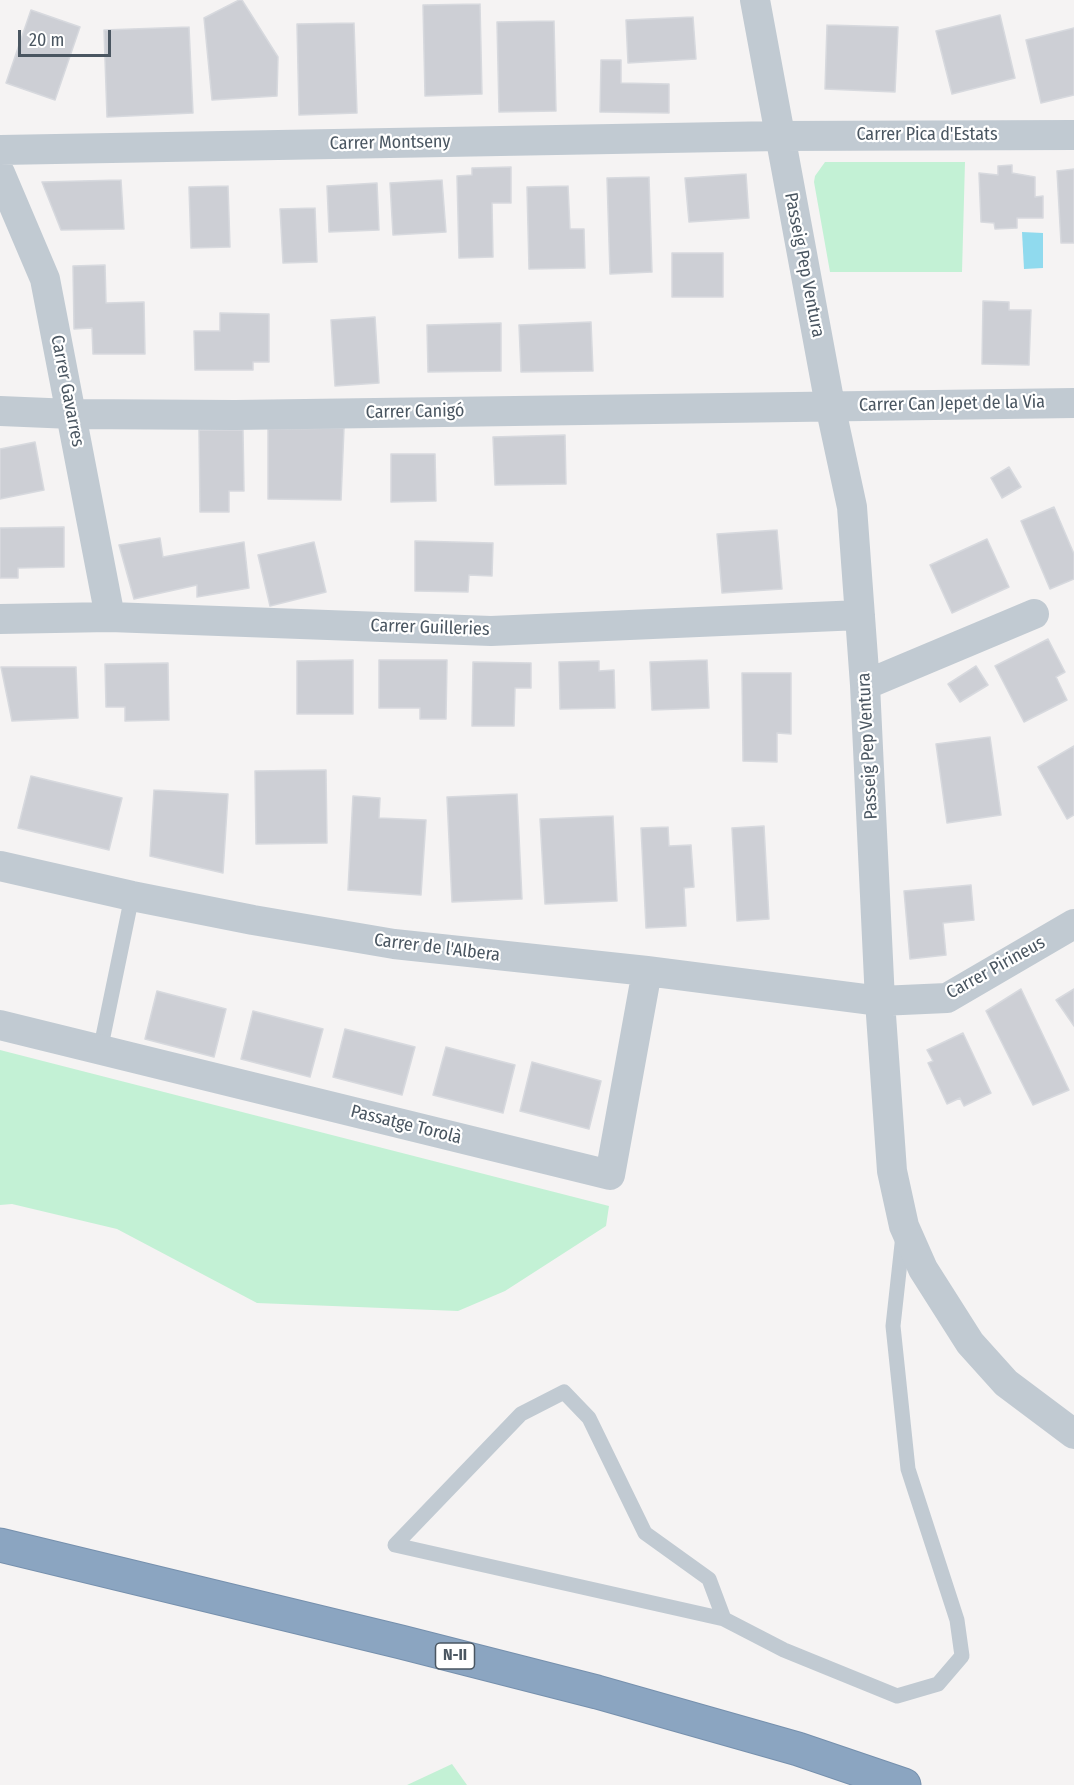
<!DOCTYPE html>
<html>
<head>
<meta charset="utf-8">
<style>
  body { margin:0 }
  #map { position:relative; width:1074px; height:1785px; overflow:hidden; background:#f5f3f3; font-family:"Fira Sans Condensed",sans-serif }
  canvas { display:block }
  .scale { position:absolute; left:18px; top:30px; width:93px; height:27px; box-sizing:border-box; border:3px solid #4a5661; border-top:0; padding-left:8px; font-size:18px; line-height:21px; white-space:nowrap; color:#4a5661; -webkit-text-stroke:4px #fff; paint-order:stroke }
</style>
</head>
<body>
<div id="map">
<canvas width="1074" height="1785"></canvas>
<div class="scale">20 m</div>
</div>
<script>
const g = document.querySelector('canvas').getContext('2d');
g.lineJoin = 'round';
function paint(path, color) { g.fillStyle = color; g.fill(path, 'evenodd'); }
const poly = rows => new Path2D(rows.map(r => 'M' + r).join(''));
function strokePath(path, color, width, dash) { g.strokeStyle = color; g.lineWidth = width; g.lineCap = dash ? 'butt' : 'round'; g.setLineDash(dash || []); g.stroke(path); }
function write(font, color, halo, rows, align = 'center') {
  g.font = font + ' "Fira Sans Condensed",sans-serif'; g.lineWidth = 4.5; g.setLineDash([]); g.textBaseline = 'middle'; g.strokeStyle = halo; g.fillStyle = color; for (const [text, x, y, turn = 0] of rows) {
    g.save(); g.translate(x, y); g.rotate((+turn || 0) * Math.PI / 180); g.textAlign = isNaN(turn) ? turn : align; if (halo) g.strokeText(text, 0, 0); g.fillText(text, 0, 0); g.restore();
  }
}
const green = poly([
  [825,162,965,162,962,272,830,272,814,182,815,176],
  [0,1050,609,1206,606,1226,505,1291,458,1311,257,1303,117,1229,12,1204,0,1205],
  [452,1764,467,1785,407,1785]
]);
const water = poly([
  [1022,232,1043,233,1043,268,1024,269]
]);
const building = poly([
  [239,0,242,0,278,57,277,96,212,100,204,18,239,0],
  [480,4,482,94,425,96,423,5,480,4],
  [31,10,80,27,55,100,6,83,31,10],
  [1000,15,1015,78,952,94,936,31,1000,15],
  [693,17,696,59,628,63,626,20,693,17],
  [554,21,556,111,499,112,497,22,554,21],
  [354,23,357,113,299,115,297,24,354,23],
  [827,25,898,27,895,92,825,89,827,25],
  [189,27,193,113,107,117,104,30,189,27],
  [1074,28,1074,95,1041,103,1026,40,1074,28],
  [601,60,621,60,621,83,669,84,669,113,600,112,601,60],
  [1012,165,1012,173,1035,177,1035,197,1043,196,1043,218,1017,218,1017,228,995,229,994,223,981,222,979,173,998,175,998,166,1012,165],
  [511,167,511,203,492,203,493,257,459,258,457,176,472,175,472,168,511,167],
  [1074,169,1074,243,1061,243,1057,171,1074,169],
  [746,174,749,218,689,222,685,178,746,174],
  [649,177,652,272,610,274,607,178,649,177],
  [121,180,124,229,61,230,42,182,121,180],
  [442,180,446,232,393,235,390,183,442,180],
  [377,183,379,230,329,232,327,186,377,183],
  [228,186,230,247,191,248,189,187,228,186],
  [568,186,570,229,584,229,585,268,529,269,527,187,568,186],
  [315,208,317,262,283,263,280,209,315,208],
  [672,253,723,253,723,297,672,297,672,253],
  [105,265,106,303,144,302,145,354,93,354,92,328,74,329,73,266,105,265],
  [983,301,1009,302,1009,310,1031,310,1029,365,982,364,983,301],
  [220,313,269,314,269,362,253,362,253,370,195,370,194,331,220,331,220,313],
  [375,317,379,383,335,386,331,320,375,317],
  [591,322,593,371,521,372,519,325,591,322],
  [501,323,501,371,428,372,427,325,501,323],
  [344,428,341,500,268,499,268,429,344,428],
  [199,430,243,430,244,491,229,491,229,512,200,512,199,430],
  [565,435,566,484,495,485,493,437,565,435],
  [35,442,44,490,0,499,0,449,35,442],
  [391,454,435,454,436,501,391,502,391,454],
  [1009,467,1021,487,1002,498,991,478,1009,467],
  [1054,507,1074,554,1074,579,1050,589,1021,521,1054,507],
  [64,527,64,567,18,568,18,578,0,578,0,528,64,527],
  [777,530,782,589,722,593,717,534,777,530],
  [160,538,163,557,244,542,249,588,197,597,197,585,134,599,119,545,160,538],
  [987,539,1009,587,952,613,930,565,987,539],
  [415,541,493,543,492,576,469,575,468,592,415,591,415,541],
  [314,542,326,592,270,606,258,555,314,542],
  [1048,639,1065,672,1056,677,1067,700,1024,722,995,666,1048,639],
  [353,660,353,714,297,714,297,661,353,660],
  [379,660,447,660,446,719,420,719,420,708,379,708,379,660],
  [707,660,709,708,652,710,650,662,707,660],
  [599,661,599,671,614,670,615,708,560,709,559,662,599,661],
  [473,662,531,663,531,688,515,688,514,726,472,726,473,662],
  [168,663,169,720,125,721,125,707,106,707,105,664,168,663],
  [976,666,988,685,960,702,948,684,976,666],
  [1,667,76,667,78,718,12,721,1,667],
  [742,673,791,673,791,734,777,733,777,762,743,761,742,673],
  [990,737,1001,815,947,823,936,744,990,737],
  [1074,746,1074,815,1067,819,1038,767,1074,746],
  [326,770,327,843,256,844,255,771,326,770],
  [31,776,122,798,109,850,18,828,31,776],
  [154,790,228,794,223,873,150,856,154,790],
  [517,794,522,899,452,902,447,797,517,794],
  [353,796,380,798,379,818,426,820,421,895,348,890,353,796],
  [613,816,617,901,545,904,540,819,613,816],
  [764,826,769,919,737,921,732,828,764,826],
  [668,827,669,846,691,845,694,887,684,888,686,926,646,928,641,828,668,827],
  [971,885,974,920,943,923,946,955,910,959,904,891,971,885],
  [1021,989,1069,1090,1033,1105,986,1011,1021,989],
  [1074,989,1074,1026,1056,1000,1074,989],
  [157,991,226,1009,214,1057,145,1039,157,991],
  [253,1011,323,1029,310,1077,241,1059,253,1011],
  [345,1029,415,1047,402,1095,333,1077,345,1029],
  [963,1033,991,1093,964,1106,960,1098,947,1104,928,1063,933,1061,927,1050,963,1033],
  [446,1047,515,1065,503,1113,433,1095,446,1047],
  [532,1062,601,1081,589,1129,520,1111,532,1062]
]);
const lane = poly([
  [100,1051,132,896],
  [724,1619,709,1579,645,1533,589,1418,564,1392,521,1414,395,1545,724,1619,784,1650,897,1696,938,1684,962,1656,957,1620,908,1469,893,1326,903,1235]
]);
const street = poly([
  [755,0,830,405,852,507,865,685,880,1001,892,1171,904,1226,923,1269,970,1343,1006,1383,1074,1434],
  [0,150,779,136,1074,135],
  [0,173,45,279,110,617],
  [0,411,72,414,235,415,1074,403],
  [0,619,110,617,491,631,860,615],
  [865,685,1034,614],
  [0,866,132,896,253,920,394,944,647,971,880,1001,947,998,1074,924],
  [0,1025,610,1175,647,971]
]);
const highway = poly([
  [0,1545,401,1642,597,1692,798,1749,904,1785]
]);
const shields = [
  [455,1656,39]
];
const shieldNames = [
  ["N-II",455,1656]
];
const streetNames = [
  ["Carrer Pica d'Estats",927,135],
  ["Carrer Montseny",390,143,-1],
  ["Passeig Pep Ventura",804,265,79],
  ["Carrer Gavarres",67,391,79],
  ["Carrer Can Jepet de la Via",952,404,-1],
  ["Carrer Canigó",415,412,-1],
  ["Carrer Guilleries",430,628,2],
  ["Passeig Pep Ventura",868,746,-93],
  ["Carrer de l'Albera",437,948,7],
  ["Carrer Pirineus",996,968,-29],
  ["Passatge Torolà",406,1125,14]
];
paint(green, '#c3f1d5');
paint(water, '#90daee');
paint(building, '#cdcfd5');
strokePath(building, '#d7d9de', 1.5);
strokePath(highway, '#7690ad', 35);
strokePath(lane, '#c1cad2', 15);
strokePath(street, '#c1cad2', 30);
strokePath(highway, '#8ba5c1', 33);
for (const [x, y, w] of shields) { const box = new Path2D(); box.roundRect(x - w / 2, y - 13, w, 26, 4.5); g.fillStyle = '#fff'; g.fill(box); strokePath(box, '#4a5661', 1.5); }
write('bold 16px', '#4a5661', null, shieldNames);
write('18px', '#4a5661', '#fff', streetNames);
</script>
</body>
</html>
